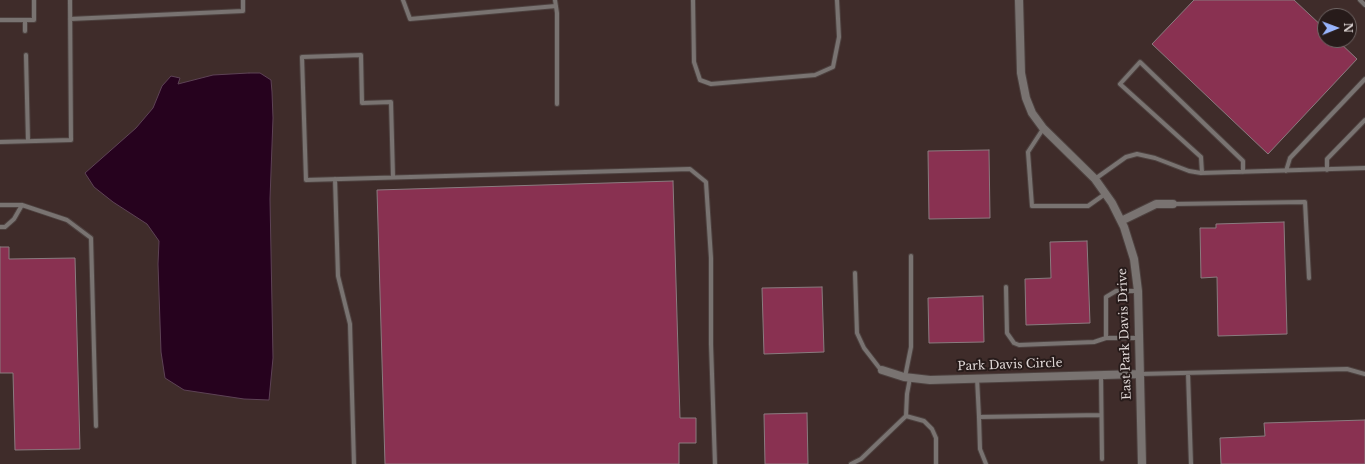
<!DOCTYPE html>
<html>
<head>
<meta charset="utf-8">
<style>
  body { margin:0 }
  #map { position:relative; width:1365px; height:464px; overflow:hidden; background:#312523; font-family:"Libre Baskerville",serif }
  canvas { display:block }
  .north { position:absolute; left:1317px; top:8px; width:40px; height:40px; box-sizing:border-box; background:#271b1a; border:1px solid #706665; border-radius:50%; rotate:89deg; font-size:11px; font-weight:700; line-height:16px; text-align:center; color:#ded6d5 }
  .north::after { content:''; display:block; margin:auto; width:14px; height:18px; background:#99b5fd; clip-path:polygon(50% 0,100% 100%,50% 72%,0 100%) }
</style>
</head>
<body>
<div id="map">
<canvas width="1365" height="464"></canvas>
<div class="north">N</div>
</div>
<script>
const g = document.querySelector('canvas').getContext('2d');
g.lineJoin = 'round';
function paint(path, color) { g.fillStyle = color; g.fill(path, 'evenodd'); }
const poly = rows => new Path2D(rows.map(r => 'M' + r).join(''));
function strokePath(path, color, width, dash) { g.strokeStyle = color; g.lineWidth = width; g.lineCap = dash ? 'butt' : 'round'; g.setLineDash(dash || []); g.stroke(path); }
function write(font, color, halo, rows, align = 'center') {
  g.font = font + ' "Libre Baskerville",serif'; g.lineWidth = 4; g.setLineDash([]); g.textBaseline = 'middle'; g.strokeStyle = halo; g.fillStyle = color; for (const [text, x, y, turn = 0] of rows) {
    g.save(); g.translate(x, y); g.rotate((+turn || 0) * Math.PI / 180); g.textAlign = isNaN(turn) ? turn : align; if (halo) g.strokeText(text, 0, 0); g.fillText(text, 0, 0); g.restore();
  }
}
const built = poly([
  [0,0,1365,0,1365,464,0,464],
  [1325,16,1349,16,1349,40,1325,40]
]);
const water = poly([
  [249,73,260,73,271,80,272,92,273,118,270,199,273,358,269,400,244,399,184,390,165,378,161,352,158,264,159,241,147,224,113,202,94,187,85,173,136,128,153,108,162,86,171,76,180,78,178,84,213,75,249,73]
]);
const building = poly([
  [1194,0,1294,0,1325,29,1325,40,1337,40,1357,59,1268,154,1152,44,1194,0],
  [989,150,990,218,929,219,928,151,989,150],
  [673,181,680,418,696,418,696,443,679,443,679,464,385,464,377,190,673,181],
  [1284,222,1287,334,1218,336,1217,277,1201,278,1200,228,1216,228,1216,224,1284,222],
  [1087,241,1090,323,1026,325,1025,279,1051,278,1050,242,1087,241],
  [0,247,9,247,9,259,75,258,80,449,15,450,13,373,0,373,0,247],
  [822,287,824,352,764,354,762,288,822,287],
  [983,296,984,342,929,343,928,298,983,296],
  [807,413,808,464,765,464,764,414,807,413],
  [1365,420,1365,464,1221,464,1220,438,1265,436,1264,423,1365,420]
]);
const service = poly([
  [403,0,410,19,556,6],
  [555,0,557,13,557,104],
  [693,0,694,62,700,80,711,84,815,75,833,67,839,37,837,0],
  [1360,0,1365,5],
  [70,19,243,11,243,0],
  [0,20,34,20,34,0],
  [25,20,25,31],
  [26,55,28,141],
  [1043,129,1028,152,1032,206,1088,206,1105,194],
  [0,142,71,140,70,0],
  [1327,170,1327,159,1365,120],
  [1286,171,1290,158,1365,79],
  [1202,173,1201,157,1120,84,1140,62,1243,161,1243,172],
  [393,177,391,102,362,103,361,55,302,57,306,180,690,169,706,182,711,258,711,344,715,464],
  [335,179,338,276,350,324,354,464],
  [1095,179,1126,157,1137,154,1155,158,1189,171,1201,173,1365,168],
  [1173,204,1305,202,1309,278],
  [0,205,22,205,67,220,91,238,96,426],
  [0,227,5,227,14,219,22,205],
  [855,273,857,333,864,348,881,370],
  [1006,287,1007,333,1014,343,1019,345,1094,342,1106,338],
  [1138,291,1116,291,1106,297,1106,338,1138,338],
  [1188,373,1191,464],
  [1140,374,1347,369,1365,374],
  [1101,375,1102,459],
  [905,377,911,347,911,256],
  [910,378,907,394,906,416,924,421,932,429,936,438,936,464],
  [977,378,979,417,1101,415],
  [979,417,980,449,986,464],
  [851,464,861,459,906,416]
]);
const minor = poly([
  [1019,0,1021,73,1026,98,1032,113,1043,128,1095,179,1112,203,1124,227,1134,259,1138,291,1142,464],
  [1121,221,1156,204,1173,204],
  [882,370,904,377,930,380,1139,374]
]);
const streetNames = [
  ["East Park Davis Drive",1125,334,-92],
  ["Park Davis Circle",1010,365,-2]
];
paint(built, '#3f2c2a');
paint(water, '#26021e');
strokePath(water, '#5d4255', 1);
paint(building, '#893151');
strokePath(building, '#8a7b7f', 1);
strokePath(service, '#4d413f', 6);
strokePath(minor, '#4d413f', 10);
strokePath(service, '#797371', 4);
strokePath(minor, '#797371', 8);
write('12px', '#ded6d5', '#271b1a', streetNames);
</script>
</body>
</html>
